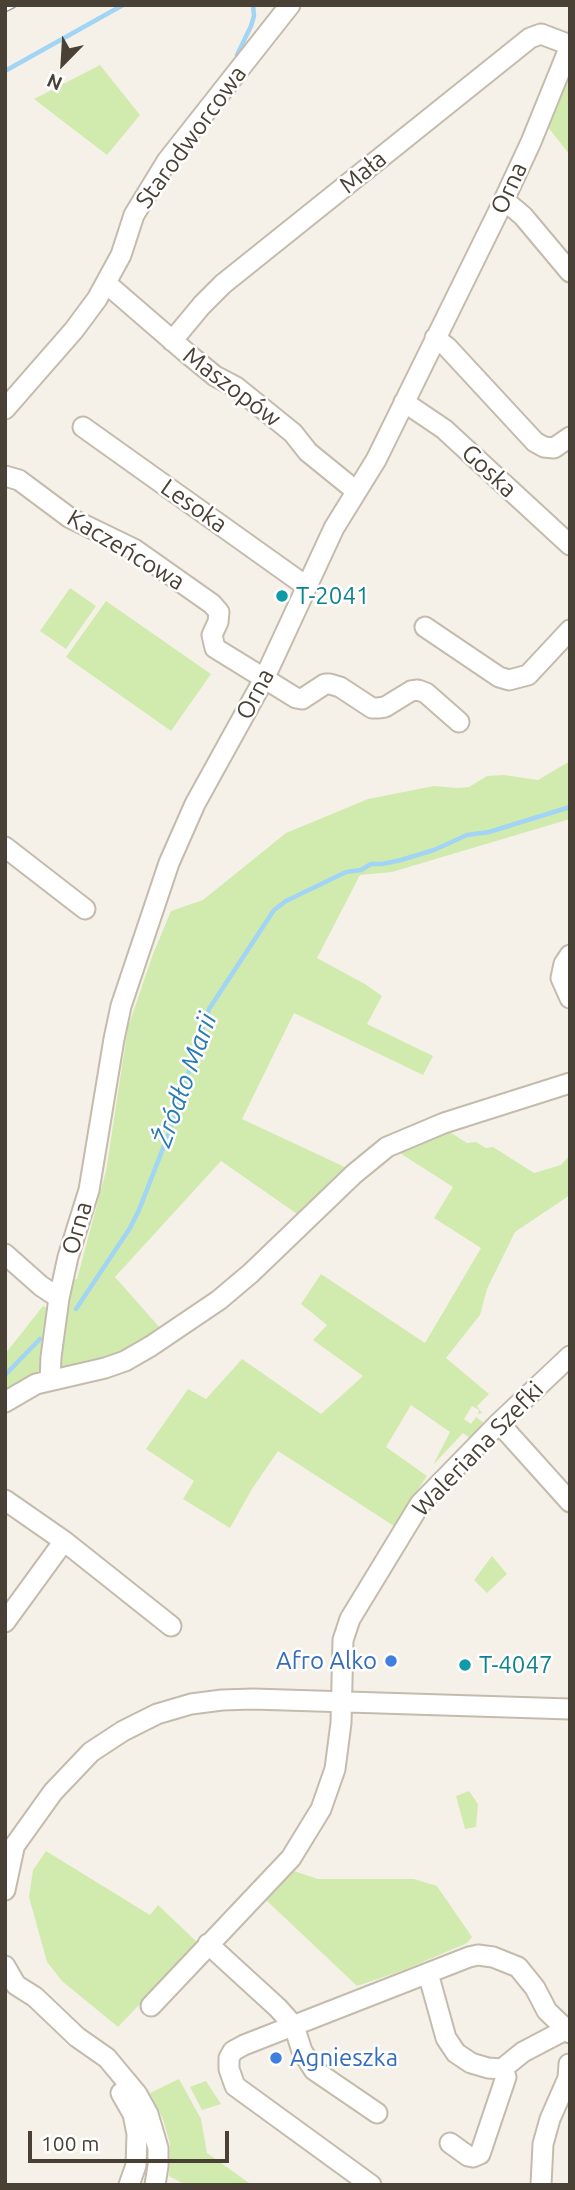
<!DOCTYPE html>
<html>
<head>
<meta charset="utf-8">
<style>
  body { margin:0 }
  #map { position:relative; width:575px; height:2190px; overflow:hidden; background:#f5f1e8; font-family:Ubuntu,sans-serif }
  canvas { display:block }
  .frame { position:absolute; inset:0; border:7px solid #494136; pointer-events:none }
  .north { position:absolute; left:28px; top:28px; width:70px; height:70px; -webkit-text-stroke:5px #fff; paint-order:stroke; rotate:204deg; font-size:19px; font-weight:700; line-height:28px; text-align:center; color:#494136 }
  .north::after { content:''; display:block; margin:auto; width:24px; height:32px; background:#494136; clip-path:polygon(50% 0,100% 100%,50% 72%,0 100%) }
  .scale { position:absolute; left:28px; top:2131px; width:201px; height:32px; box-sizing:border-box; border:4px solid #494136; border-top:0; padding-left:9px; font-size:21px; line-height:24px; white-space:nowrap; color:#494136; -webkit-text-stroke:5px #fff; paint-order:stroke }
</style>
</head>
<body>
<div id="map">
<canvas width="575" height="2190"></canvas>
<div class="frame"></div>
<div class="north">N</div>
<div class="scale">100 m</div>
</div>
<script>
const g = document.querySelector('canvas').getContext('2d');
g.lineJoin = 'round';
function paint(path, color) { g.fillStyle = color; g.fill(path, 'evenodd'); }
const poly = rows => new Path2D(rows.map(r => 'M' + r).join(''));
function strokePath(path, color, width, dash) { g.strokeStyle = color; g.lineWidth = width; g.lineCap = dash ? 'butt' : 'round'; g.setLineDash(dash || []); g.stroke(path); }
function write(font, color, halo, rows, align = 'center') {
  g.font = font + ' Ubuntu,sans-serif'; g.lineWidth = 5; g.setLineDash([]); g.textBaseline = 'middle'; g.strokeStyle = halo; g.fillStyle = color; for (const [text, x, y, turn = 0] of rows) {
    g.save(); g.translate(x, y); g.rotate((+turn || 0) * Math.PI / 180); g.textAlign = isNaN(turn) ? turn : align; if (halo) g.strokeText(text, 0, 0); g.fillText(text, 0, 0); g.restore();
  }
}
const green = poly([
  [100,65,140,115,107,155,34,99],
  [570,68,570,155,547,126],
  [70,588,96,606,66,649,40,631],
  [106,601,211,674,171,731,66,657],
  [570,761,570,819,392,872,360,875,317,958,365,984,382,996,367,1024,433,1056,423,1075,294,1013,242,1119,349,1169,300,1216,221,1161,115,1277,161,1329,136,1346,99,1361,70,1369,61,1367,57,1357,70,1280,77,1279,106,1171,128,1027,153,954,171,911,203,900,286,833,368,799,434,786,457,788,469,787,487,776,504,775,538,780],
  [445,1129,467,1143,476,1142,486,1148,493,1147,534,1173,561,1165,570,1155,570,1195,515,1232,487,1289,480,1315,446,1358,489,1394,477,1406,482,1413,478,1414,479,1410,472,1406,464,1419,471,1424,476,1417,483,1422,481,1426,471,1439,463,1433,433,1465,450,1432,411,1405,386,1447,427,1476,394,1526,278,1451,252,1489,230,1528,183,1499,194,1481,146,1449,188,1389,206,1399,242,1359,321,1414,363,1376,313,1340,327,1325,301,1304,321,1274,425,1343,481,1248,434,1218,453,1187,395,1150],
  [43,1306,49,1309,40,1368,36,1375,5,1393,5,1354],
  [492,1556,507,1574,487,1593,474,1580],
  [469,1791,478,1804,476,1827,465,1829,456,1796],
  [46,1851,150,1915,158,1905,198,1943,118,2027,62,1981,47,1962,29,1897,33,1870],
  [294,1871,318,1879,414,1879,437,1886,472,1937,467,1943,404,1970,357,1986,266,1900],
  [179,2079,201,2119,207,2153,252,2185,186,2185,169,2176,170,2144,163,2119,150,2093],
  [206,2081,221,2104,202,2110,190,2087]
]);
const stream = poly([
  [237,55,251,26,254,16,253,5],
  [5,71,123,5],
  [76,1309,130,1228,139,1210,169,1133,209,1009,274,910,286,901,346,872,361,870,371,864,382,864,401,860,434,850,467,835,489,832,570,807],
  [5,1375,40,1339]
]);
const minor = poly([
  [504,200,523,216,570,272],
  [107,284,188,354,215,376,236,387,293,433,308,452,356,491],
  [435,338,447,347,535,442,544,447,554,448,570,437],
  [172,341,202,305,223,284,530,38,541,34,570,45],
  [404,402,444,429,570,545],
  [5,409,74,330,97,299,121,255,134,215,167,161,290,5],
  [83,427,306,586],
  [5,476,19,480,70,518,134,549,212,604,219,612,218,622,212,635,215,648,296,698,302,699,325,684,330,684,340,687,372,708,378,708,385,707,411,691,418,690,426,693,459,722],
  [425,627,499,677,509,680,528,675,570,630],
  [5,847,85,909],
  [570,955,564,964,561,978,570,998],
  [5,1254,41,1286,59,1298],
  [50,1380,51,1357,59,1298,68,1257,89,1190,114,1039,121,1006,169,863,195,804,264,679,334,528,376,460,504,200,531,142,570,46],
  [5,1402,36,1384,105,1368,125,1361,151,1346,219,1300,251,1273,354,1174,387,1147,444,1123,570,1083],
  [499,1423,570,1502],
  [5,1500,64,1541,171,1626],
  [5,1622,64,1541],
  [5,1859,53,1792,91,1752,123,1731,157,1714,191,1704,222,1700,253,1699,570,1709],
  [5,1890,14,1848],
  [208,1944,278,2008,294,2026,302,2051,314,2070,377,2113],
  [5,1966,16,1985,35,1997,77,2037,107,2058,137,2094,148,2114,158,2148,158,2166,155,2185],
  [428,1973,446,2038,456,2053,471,2063,488,2068,502,2069],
  [151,2006,291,1858,321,1809,335,1769,341,1723,343,1640,350,1619,420,1504,499,1423,570,1356],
  [121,2093,133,2114,137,2134,136,2165,129,2185],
  [450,2143,468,2156,473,2157,480,2154,506,2077,502,2069,523,2052,565,2030],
  [371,2185,235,2086,229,2069,229,2058,233,2051,244,2045,469,1957,478,1955,493,1957,518,1967,535,1988,547,2011,570,2033],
  [541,2185,543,2144,550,2119,568,2078,569,2064]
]);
const rail = poly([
  [5,9,13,5]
]);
const markers = [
  [282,596,7,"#0f9aa8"],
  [391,1661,7,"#3f7fe0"],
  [465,1665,7,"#0f9aa8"],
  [276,2058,7,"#3f7fe0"]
];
const streetNames = [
  ["Starodworcowa",191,137,-54],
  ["Mała",363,172,-39],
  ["Orna",509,188,-65],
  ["Maszopów",232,387,37],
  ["Goska",489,471,43],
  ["Lesoka",194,506,35],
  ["Kaczeńcowa",126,550,31],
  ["Orna",255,694,-62],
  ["Orna",77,1228,-74],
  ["Waleriana Szefki",478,1449,-46]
];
const cultureNames = [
  ["T-2041",296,596],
  ["T-4047",479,1665]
];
const shopNames = [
  ["Afro Alko",377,1661],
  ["Agnieszka",290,2058,"left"]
];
const waterNames = [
  ["Źródło Marii",185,1080,-70]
];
paint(green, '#d1ebae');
strokePath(stream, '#a1d4f5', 4.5);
strokePath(minor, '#c4bbac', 23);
strokePath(minor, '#fff', 19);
strokePath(rail, '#979797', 7);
strokePath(rail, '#fff', 4.5, [13]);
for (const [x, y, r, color] of markers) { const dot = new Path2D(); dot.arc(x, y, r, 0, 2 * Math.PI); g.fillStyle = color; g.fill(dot); strokePath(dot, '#fff', 2.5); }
write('24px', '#494136', '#fff', streetNames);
write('24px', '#0d838f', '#fff', cultureNames, 'left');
write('24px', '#366cbe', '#fff', shopNames, 'right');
write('italic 26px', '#277ab3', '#fff', waterNames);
</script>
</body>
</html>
